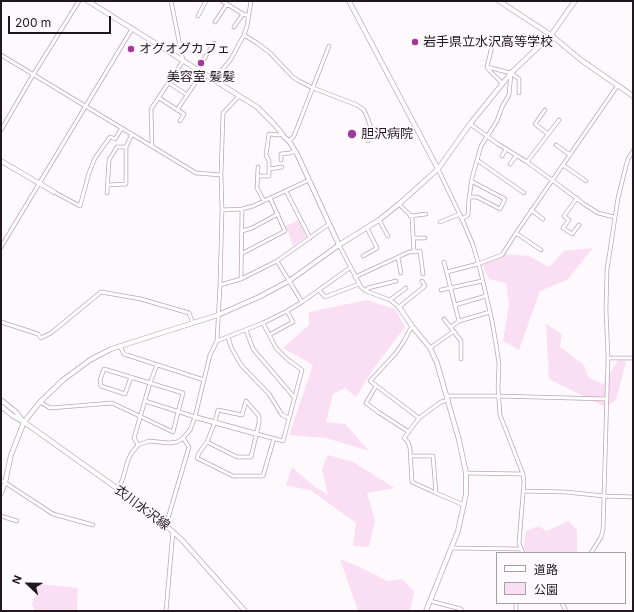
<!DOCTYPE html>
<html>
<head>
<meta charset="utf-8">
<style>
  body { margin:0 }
  #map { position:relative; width:634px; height:612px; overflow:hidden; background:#fef9fd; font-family:Inter,"Noto Sans JP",sans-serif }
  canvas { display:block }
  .frame { position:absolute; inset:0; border:2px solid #20181e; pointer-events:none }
  .legend { position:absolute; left:496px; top:552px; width:130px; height:52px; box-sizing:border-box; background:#fef9fd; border:1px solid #a59fa4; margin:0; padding:5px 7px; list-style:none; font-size:12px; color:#20181e }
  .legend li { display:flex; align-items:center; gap:8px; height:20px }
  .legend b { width:20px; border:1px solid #a59fa4 }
  .north { position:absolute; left:8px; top:564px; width:40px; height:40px; -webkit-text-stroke:3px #fef9fd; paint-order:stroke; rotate:292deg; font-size:11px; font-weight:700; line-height:16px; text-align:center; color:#20181e }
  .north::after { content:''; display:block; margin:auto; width:14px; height:18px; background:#20181e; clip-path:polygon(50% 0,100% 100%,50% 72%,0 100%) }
  .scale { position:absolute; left:8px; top:16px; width:103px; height:18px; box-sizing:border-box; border:2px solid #20181e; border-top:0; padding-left:5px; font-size:12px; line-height:14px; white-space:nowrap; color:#20181e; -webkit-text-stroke:3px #fef9fd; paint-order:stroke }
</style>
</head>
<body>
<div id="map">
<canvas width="634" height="612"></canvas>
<div class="frame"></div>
<ul class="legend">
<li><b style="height:5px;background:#fff"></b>道路</li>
<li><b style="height:11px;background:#fadff4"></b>公園</li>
</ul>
<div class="north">N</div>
<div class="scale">200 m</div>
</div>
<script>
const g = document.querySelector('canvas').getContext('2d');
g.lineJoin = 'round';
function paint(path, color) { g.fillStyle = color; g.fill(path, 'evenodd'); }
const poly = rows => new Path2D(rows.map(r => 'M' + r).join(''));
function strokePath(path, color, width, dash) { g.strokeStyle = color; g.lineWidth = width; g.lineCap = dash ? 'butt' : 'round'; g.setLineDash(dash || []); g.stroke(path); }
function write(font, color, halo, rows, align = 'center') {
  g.font = font + ' Inter,"Noto Sans JP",sans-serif'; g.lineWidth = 3.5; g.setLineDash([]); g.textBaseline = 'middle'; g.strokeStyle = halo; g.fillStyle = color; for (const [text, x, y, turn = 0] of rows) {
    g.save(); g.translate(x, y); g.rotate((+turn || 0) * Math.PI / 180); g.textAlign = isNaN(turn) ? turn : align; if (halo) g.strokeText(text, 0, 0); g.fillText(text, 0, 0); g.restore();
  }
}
const green = poly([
  [298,220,306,236,293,246,286,226],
  [593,248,567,280,540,291,519,350,503,341,509,304,506,283,489,279,483,265,504,254,529,256,549,267,564,251],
  [367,300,395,309,405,327,374,368,356,397,345,388,333,394,326,422,345,424,369,451,326,438,289,435,313,365,283,348,309,325,309,312],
  [546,324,562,334,560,347,583,364,589,378,603,384,619,359,626,362,616,400,605,407,549,379],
  [328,455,353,462,395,488,367,493,375,521,369,547,353,546,356,523,312,491,286,485,292,467,315,487,328,495,322,469],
  [569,521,577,530,577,553,523,553,526,531,539,526,546,531],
  [340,559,362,568,387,581,402,579,414,592,410,611,358,611],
  [39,584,78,588,77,611,35,611,32,605]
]);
const street = poly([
  [222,1,243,14,249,16],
  [198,16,206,1],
  [215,22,227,4],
  [234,27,243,14],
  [244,35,257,43,270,53,293,77,299,81,313,88,357,105,364,110,368,119,372,131,368,141],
  [492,46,487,67,490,71,502,83],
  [1,55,196,173,221,175],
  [487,67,511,73,519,79,519,93],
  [197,70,214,43],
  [214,80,231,59,244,35,247,26,251,1],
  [169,83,187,95],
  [159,98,184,114,180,121],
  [177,110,202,73],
  [545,110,535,124,548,134],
  [470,124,498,144,527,162,552,180,584,204,598,213,614,217],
  [1,130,33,75,79,1],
  [289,141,294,136,329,46],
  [556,145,570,155],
  [152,146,151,109,183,61,171,1],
  [502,156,506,149],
  [281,160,281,154,290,153,295,151],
  [477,160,524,193],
  [527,162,559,120],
  [510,164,516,156],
  [563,165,586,181],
  [258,167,257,188,264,201],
  [269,169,282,167],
  [438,169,462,219,473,245,481,273,492,321,496,344,499,364,498,387,500,415,523,474,524,482,519,543,521,549,523,553],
  [258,176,269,176,269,161,266,155,269,134,279,135,282,134],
  [108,185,126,184,126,147,132,134],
  [286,191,310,238],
  [54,192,80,206,89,173,95,158,110,137,115,139,122,128],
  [107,193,109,160,117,147,126,147],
  [469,197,477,197,500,209,505,199,471,181],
  [577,198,564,216,569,220,563,228,572,234,579,225],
  [399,204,412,217,414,252],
  [222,210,242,209,253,206,309,180],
  [531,210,543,219],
  [410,216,426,214],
  [462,219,468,215,469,199,472,178,481,146,497,121,502,107,509,95,511,73],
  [379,220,388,236],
  [440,222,460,214],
  [242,231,252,228,278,214],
  [516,233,541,250],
  [413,238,425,238],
  [339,245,361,287,366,291,390,300,399,307,425,286,422,281],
  [1,247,132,29],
  [241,254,285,231,270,198],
  [363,256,377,248,367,228],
  [398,258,401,273],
  [277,261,302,302],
  [444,262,459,321,451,327],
  [447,272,478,264,502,255,516,233,618,85],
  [355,277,409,252,420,251,423,274],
  [241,279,242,209],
  [220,285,241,279,277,261,329,224],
  [319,290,325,297,359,284],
  [441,290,482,281],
  [366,291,368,288,396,281],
  [390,300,406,288],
  [455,305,486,296],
  [444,319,461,341,461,359],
  [459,321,490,312],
  [1,322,38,334,41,338,51,333,101,292,141,299,189,313,193,323],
  [412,326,404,341,396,353,370,381,419,418],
  [246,330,253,349,294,397],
  [269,335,293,322,287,311],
  [228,337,231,347,241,365,269,394,282,415,289,418],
  [217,341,263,323,287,311,302,302,351,267],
  [120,346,124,354,204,380],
  [430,348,454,331],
  [608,358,633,358],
  [376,386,366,403,378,412,409,432],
  [447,396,498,396,606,399],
  [448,400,441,402,419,418,404,438,408,442,410,448,412,482,436,493,464,505],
  [145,401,195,417],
  [40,402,50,408,112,403,173,432,183,393,104,369,100,380,101,386,125,394,131,377],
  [257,434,283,441,302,370,287,359,276,348,263,323],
  [207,442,237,457,251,457,259,423,259,416,246,401,242,415,218,410,215,422,207,442,199,453,197,458,233,476,263,476,274,438],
  [138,445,134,438,150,383,157,365],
  [411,456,433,456,436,493],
  [466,473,523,474],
  [1,480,53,514,93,525],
  [118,490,123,478,128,460,131,454,138,445,149,441,169,443,177,442,183,438,190,430,195,417,210,355,217,341,220,285,222,210,221,175,223,113,239,96],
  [523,491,566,492,604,496,633,497],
  [1,516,17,521],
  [166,525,189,447,183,438],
  [452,548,521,549],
  [591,553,601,537,603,530,608,358,606,310,607,269,609,257,618,198,626,166,628,159,633,151],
  [430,601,461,609,462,611],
  [562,603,566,611],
  [166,611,173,531],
  [516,611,516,603]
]);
const secondary = poly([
  [88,1,257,107,272,122,281,132,284,137,289,141,297,154,339,245],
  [349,1,438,169],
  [499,1,551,35,581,60,633,96],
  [1,161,54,192],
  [399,307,412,326,430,348,437,363,459,440,466,473,466,494,458,531,426,611],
  [1,400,16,412,22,420],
  [1,406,13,416,24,422,153,514,182,540,245,611],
  [195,417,257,434],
  [1,493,5,483,11,455,24,422,40,402,63,380,90,360,111,349,218,315,259,297,289,281,339,245,379,220,399,204,438,169,470,124,511,73,551,35,575,1]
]);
const markers = [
  [415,42,4,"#a43898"],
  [131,49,4,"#a43898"],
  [201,63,4,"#a43898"],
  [352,134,5,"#a43898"]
];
const poiNames = [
  ["岩手県立水沢高等学校",423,42],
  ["オグオグカフェ",139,49],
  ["美容室 髪髪",201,77,"center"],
  ["胆沢病院",361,134]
];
const streetNames = [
  ["衣川水沢線",142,508,37]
];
paint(green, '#fadff4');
strokePath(street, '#bda6b8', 4.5);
strokePath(secondary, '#bda6b8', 5.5);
strokePath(street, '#fff', 3);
strokePath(secondary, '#fff', 4);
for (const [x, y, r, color] of markers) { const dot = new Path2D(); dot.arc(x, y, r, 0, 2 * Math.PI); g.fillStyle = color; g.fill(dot); strokePath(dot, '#fef9fd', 1.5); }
write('13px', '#20181e', '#fef9fd', poiNames, 'left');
write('13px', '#20181e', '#fef9fd', streetNames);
</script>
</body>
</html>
